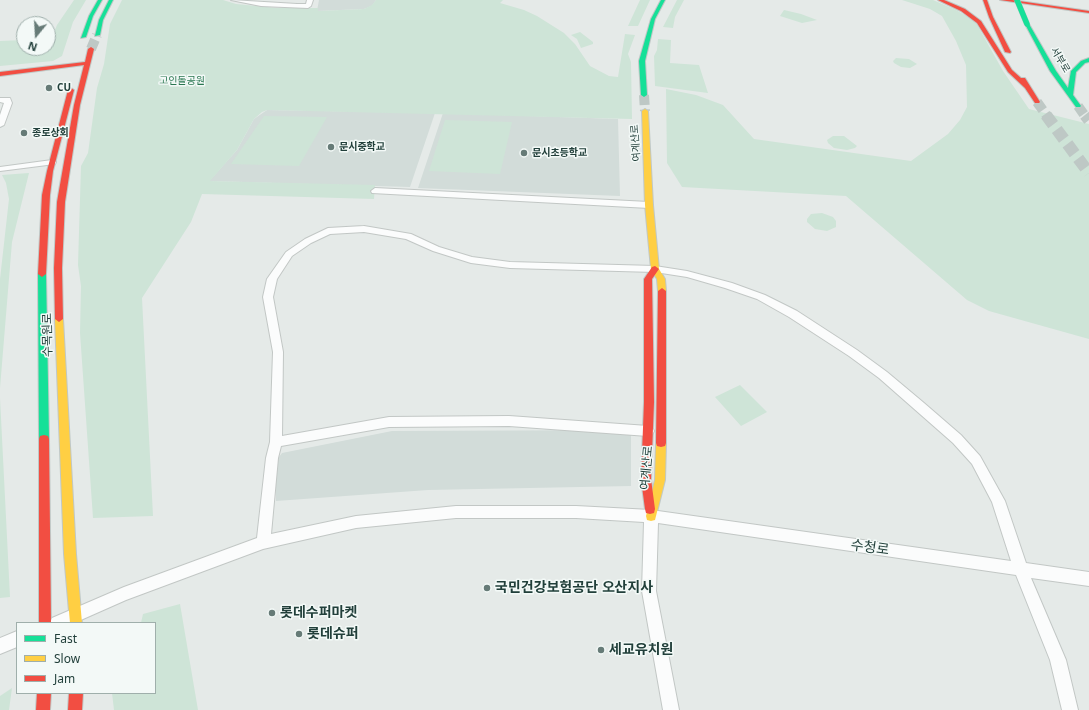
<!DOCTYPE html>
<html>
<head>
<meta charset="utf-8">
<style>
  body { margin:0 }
  #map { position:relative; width:1089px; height:710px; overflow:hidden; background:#e5eae8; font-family:"Noto Sans",sans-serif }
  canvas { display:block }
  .legend { position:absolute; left:16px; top:622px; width:140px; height:72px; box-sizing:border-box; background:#f3f9f7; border:1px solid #9fafab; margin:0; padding:5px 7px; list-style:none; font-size:12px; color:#213f3a }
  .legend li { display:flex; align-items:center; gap:8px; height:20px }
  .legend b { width:20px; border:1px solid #9fafab }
  .north { position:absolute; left:16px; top:16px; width:40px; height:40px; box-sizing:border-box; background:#f3f9f7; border:1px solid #9fafab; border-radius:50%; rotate:198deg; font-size:11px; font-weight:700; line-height:16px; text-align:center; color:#213f3a }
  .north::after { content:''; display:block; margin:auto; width:14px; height:18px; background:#667b77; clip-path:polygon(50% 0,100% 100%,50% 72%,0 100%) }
</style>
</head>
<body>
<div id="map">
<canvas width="1089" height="710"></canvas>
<ul class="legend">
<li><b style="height:5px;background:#16e098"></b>Fast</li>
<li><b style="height:5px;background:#ffcf43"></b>Slow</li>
<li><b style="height:5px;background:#f24e42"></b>Jam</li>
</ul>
<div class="north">N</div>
</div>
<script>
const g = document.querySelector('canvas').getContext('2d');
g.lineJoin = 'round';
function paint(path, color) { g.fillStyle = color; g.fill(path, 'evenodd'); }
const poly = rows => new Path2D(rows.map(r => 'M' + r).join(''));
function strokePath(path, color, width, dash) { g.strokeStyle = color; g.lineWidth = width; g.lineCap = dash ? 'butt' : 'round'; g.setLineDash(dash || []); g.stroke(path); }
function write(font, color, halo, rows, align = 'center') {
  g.font = font + ' "Noto Sans","Noto Sans KR",sans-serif'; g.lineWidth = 3; g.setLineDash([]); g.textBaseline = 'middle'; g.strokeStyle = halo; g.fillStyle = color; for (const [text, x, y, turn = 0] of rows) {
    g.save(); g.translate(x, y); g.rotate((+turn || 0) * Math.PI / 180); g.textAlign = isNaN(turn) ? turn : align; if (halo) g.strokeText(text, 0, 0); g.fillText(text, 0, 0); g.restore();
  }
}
const built = poly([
  [319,0,376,0,372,6,364,9,317,11],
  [267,110,435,113,410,187,209,181,237,150,254,119],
  [443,113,618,119,620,196,418,188],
  [631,430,631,486,428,490,276,501,276,461,282,453,392,431]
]);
const green = poly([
  [74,0,86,0,73,22,62,56,53,61,0,66,0,41,24,40,24,48,48,48,48,38,52,37,57,25],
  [122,0,223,0,236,4,277,8,318,8,318,11,364,9,372,5,376,0,503,0,500,3,524,10,537,16,564,33,575,44,590,66,609,76,618,77,625,34,635,35,628,54,631,62,632,119,267,110,262,112,254,119,237,150,210,181,375,185,374,199,202,194,191,222,142,298,153,516,93,518,80,333,81,286,78,265,81,166,88,153,97,88,104,64,110,24],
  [640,0,650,0,638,26,628,26],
  [677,0,684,0,675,17,673,28,663,27],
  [902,0,933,0,956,10,975,21,1003,71,1029,109,1089,124,1089,339,989,311,967,300,846,196,682,187,667,163,666,89,696,95,723,105,754,139,911,161,948,134,960,120,967,107,966,65,956,41,942,16,930,9],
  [784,10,801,14,817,20,802,23,780,16],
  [580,32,593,42,593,44,581,48,577,39,571,35],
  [658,39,671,40,670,63,699,65,708,93,655,86,654,56,657,50],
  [896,58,909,59,917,64,910,68,901,67,894,63,893,61],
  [264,116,327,117,299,166,231,164],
  [445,120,512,122,500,174,429,171],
  [833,136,844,136,857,146,855,148,847,150,834,148,828,143,827,140],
  [29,173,12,242,0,388,0,279,9,199,6,183,2,175],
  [822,213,833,217,836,221,836,227,827,231,815,229,807,222,807,219,811,214],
  [740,385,767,412,741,426,715,397],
  [0,398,10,597,0,598],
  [180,604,198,710,114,710,112,693,155,693,155,623,141,623,143,614],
  [12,688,9,710,0,710,0,696]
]);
const secondaryTunnelFar1 = poly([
  [91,49,97,35],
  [644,95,645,111],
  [1037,102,1047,116],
  [1078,106,1085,116]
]);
const secondaryTunnel = poly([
  [1046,115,1089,173],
  [1085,115,1089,120]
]);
const street = poly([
  [231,0,297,4,306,4,307,0,313,0,311,6,308,8,261,6,231,0],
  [0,98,10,98,12,103,4,125,0,127,0,115,4,103,0,102,0,98],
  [52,160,56,162,55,164,0,171,0,167,52,160],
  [375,188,649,202,653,205,649,208,372,193,371,191,375,188],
  [364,226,411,234,439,247,472,257,510,262,655,266,687,271,732,283,765,295,797,311,857,350,887,372,924,403,961,435,980,456,1005,501,1026,563,1089,572,1089,586,1031,578,1066,660,1078,710,1062,710,1050,660,1016,575,658,523,656,591,679,710,663,710,642,591,644,522,576,518,456,518,356,528,263,549,126,600,74,623,50,623,52,618,124,587,257,538,266,458,270,442,273,352,263,297,267,279,286,252,305,239,328,228,364,226],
  [364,232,406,239,433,251,471,263,510,268,655,272,687,277,725,288,757,299,789,317,849,356,879,378,953,443,972,464,992,502,1011,561,651,510,576,506,456,506,356,516,271,534,278,458,281,446,389,427,509,426,648,436,652,435,654,431,652,427,648,426,509,416,389,417,282,436,283,352,273,297,277,279,292,256,311,243,330,234,364,232],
  [17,631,17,647,0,654,0,638,17,631]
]);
const fast = poly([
  [98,0,102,0,93,16,86,37,81,38,89,16,98,0],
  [109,0,113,0,103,20,100,35,95,36,99,20,109,0],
  [661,0,665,0,655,19,645,61,647,95,644,97,641,95,639,61,651,19,661,0],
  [1025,23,1029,24,1056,71,1068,88,1071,71,1081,61,1089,58,1089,62,1085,63,1076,72,1073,95,1081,106,1080,107,1076,107,1050,71,1025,24,1025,23],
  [42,271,46,274,49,439,48,442,44,443,40,442,39,439,38,274,42,271]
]);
const slow = poly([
  [645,109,648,111,653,205,659,269,665,279,666,291,662,294,658,291,657,279,651,269,645,205,642,111,645,109],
  [59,316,63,319,76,554,82,623,70,623,64,554,55,319,59,316],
  [661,439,665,440,666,443,665,480,655,520,651,521,647,520,646,516,655,480,656,443,657,440,661,439]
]);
const jam = poly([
  [938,0,944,0,965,9,981,21,1012,70,1021,78,1025,78,1040,102,1039,103,1035,103,1025,88,1008,72,977,23,961,11,938,0],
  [983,0,987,0,993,17,1011,52,1010,53,1005,52,989,17,983,0],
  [1000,0,1012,0,1089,11,1089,13,1000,0],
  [91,47,94,49,80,105,65,202,62,268,63,319,59,322,55,319,54,268,57,202,74,105,84,65,0,76,0,72,85,62,88,49,91,47],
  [71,88,74,90,53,171,50,195,46,274,42,277,38,274,42,195,47,171,68,90,71,88],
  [655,266,659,269,652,279,654,402,651,479,655,509,654,513,650,514,646,513,645,509,641,479,644,402,644,279,652,267,655,266],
  [662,288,666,291,666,443,665,446,661,447,657,446,656,443,658,291,662,288],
  [44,435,48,436,49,439,51,623,39,623,39,439,40,436,44,435],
  [37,693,51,693,50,710,36,710,37,693],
  [69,693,83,693,82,710,68,710,69,693]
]);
const fastBridge = poly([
  [1017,0,1027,24]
]);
const markers = [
  [49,88,4,"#667b77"],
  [24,133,4,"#667b77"],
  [331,147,4,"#667b77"],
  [524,153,4,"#667b77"],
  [487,588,4,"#667b77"],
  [272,613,4,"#667b77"],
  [299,634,4,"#667b77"],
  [601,650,4,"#667b77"]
];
const farStreetnames = [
  ["서부로",1060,60,59],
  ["여계산로",636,143,-94]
];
const farParknames = [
  ["고인돌공원",182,81]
];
const farPoinames = [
  ["CU",57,88],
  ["종로상회",32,133],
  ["문시중학교",339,147],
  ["문시초등학교",532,153]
];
const streetNames = [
  ["수목원로",48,335,-91],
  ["여계산로",647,468,-85]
];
const nearStreetnames = [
  ["수청로",870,548,8]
];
const nearPoinames = [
  ["국민건강보험공단 오산지사",495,588],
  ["롯데수퍼마켓",280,613],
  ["롯데슈퍼",307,634],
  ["세교유치원",609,650]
];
paint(built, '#d2dcd9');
paint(green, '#cee4d7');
strokePath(secondaryTunnelFar1, '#bec8c5', 10, [10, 4.5]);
strokePath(secondaryTunnel, '#bec8c5', 12, [12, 6]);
strokePath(street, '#c2c7c5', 2);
strokePath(fast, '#c0c8c6', 2);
strokePath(slow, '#c0c8c6', 2);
strokePath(jam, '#c0c8c6', 2);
paint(street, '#fbfcfc');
paint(fast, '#16e098');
paint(slow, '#ffcf43');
paint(jam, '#f24e42');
strokePath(fastBridge, '#c0c8c6', 6, []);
strokePath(fastBridge, '#16e098', 5.5);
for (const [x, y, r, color] of markers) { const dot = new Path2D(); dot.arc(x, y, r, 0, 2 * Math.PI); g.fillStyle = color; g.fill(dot); strokePath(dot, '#f3f9f7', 1.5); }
write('10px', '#213f3a', '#f3f9f7', farStreetnames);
write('10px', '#2a7751', '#f3f9f7', farParknames);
write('bold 10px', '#213f3a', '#f3f9f7', farPoinames, 'left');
write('12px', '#213f3a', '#f3f9f7', streetNames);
write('14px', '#213f3a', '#f3f9f7', nearStreetnames);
write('bold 14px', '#213f3a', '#f3f9f7', nearPoinames, 'left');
</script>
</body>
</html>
